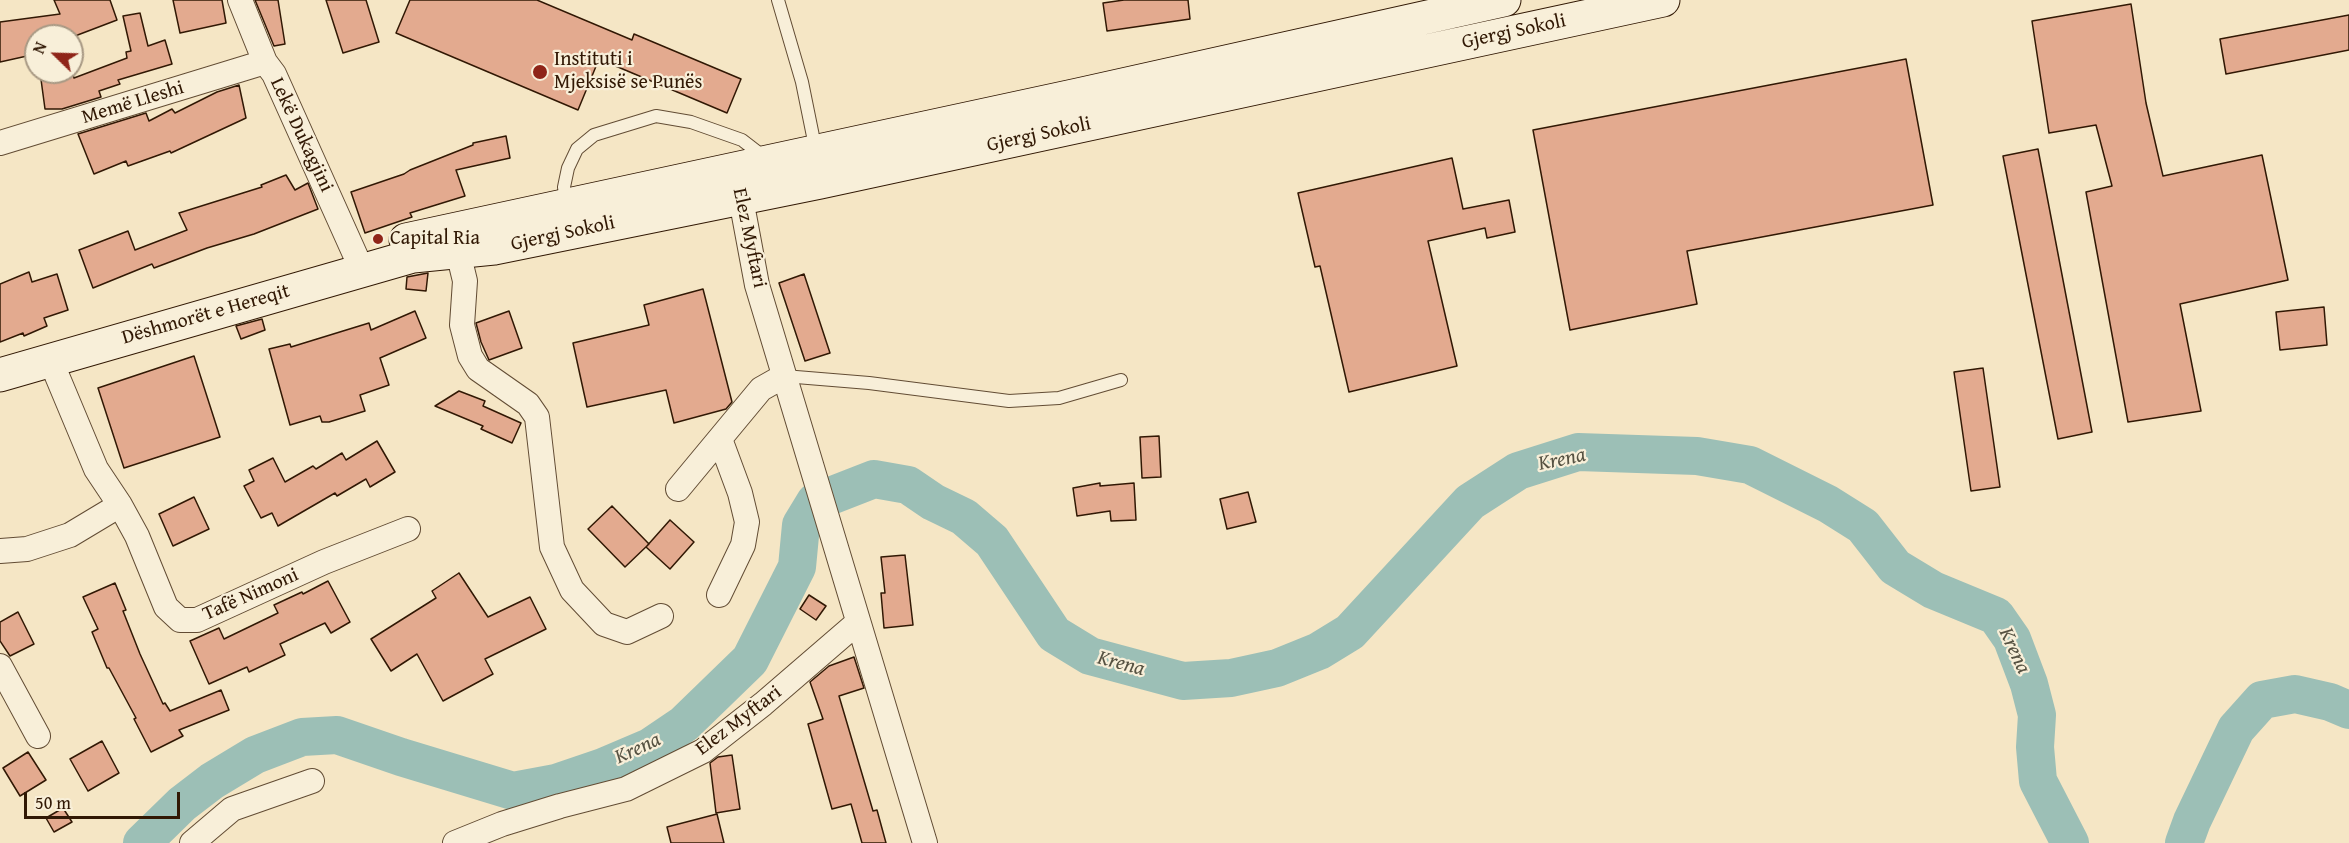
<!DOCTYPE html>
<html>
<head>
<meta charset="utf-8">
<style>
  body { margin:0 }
  #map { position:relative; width:2349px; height:843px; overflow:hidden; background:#f5e6c5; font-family:"Gentium Book Plus",serif }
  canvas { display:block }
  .north { position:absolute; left:24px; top:24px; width:60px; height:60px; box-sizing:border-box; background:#f8efd9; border:2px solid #a89984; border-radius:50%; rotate:293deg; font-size:16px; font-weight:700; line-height:24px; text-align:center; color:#311804 }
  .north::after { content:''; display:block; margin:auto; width:21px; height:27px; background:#8f2418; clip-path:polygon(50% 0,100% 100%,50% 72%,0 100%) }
  .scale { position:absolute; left:24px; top:792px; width:156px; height:27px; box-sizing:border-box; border:3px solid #311804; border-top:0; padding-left:8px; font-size:18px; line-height:21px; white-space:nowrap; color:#311804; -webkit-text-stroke:4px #f8efd9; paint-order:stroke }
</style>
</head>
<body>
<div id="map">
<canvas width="2349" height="843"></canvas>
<div class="north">N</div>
<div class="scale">50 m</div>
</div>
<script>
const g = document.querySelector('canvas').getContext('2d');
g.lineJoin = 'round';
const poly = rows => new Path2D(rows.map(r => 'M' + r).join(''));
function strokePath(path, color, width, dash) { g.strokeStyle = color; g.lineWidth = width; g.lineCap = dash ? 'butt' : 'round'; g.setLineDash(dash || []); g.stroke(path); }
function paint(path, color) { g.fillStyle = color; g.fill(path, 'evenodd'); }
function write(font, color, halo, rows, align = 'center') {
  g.font = font + ' "Gentium Book Plus",serif'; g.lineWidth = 4.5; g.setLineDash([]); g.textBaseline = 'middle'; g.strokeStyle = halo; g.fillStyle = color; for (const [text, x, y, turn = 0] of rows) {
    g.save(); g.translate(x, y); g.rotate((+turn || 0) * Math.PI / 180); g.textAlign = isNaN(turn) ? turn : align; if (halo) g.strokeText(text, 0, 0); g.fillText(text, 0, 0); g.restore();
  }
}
const river = poly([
  [142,843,182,804,212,781,255,755,302,737,337,735,401,757,513,791,556,783,603,767,650,747,684,724,750,660,797,567,801,525,815,502,874,479,908,485,933,502,964,517,992,541,1054,634,1090,656,1183,681,1231,678,1277,668,1319,651,1350,632,1470,502,1518,471,1578,452,1697,456,1750,465,1828,504,1863,526,1895,567,1933,590,1996,616,2012,639,2029,684,2037,715,2035,747,2038,781,2070,843],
  [2184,843,2192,821,2236,729,2262,700,2295,694,2330,702,2349,710]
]);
const building = poly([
  [54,0,110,0,117,20,75,36,36,36,36,54,0,62,0,22,60,14,54,0],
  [173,0,222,0,226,23,180,33,173,0],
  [255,0,278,0,285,44,274,46,255,0],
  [326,0,366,0,379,42,343,53,326,0],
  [410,0,537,0,632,40,634,34,741,79,727,113,599,59,578,110,396,33,410,0],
  [1124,0,1188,0,1190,19,1107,31,1103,3,1124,0],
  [2131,4,2146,103,2163,176,2262,155,2288,280,2180,304,2201,411,2128,422,2086,192,2112,186,2096,125,2049,133,2032,21,2131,4],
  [140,13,148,46,165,40,172,64,118,80,120,84,99,91,101,97,62,109,45,109,40,72,72,72,74,78,127,58,126,52,131,51,123,16,140,13],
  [2349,15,2349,50,2226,74,2220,39,2349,15],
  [1906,59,1933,205,1687,251,1697,304,1570,330,1533,130,1906,59],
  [239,85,246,118,171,153,170,151,128,166,126,161,94,174,78,134,146,113,149,121,172,109,175,113,217,92,239,85],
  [506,136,510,158,456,170,465,196,410,213,412,217,365,233,351,192,404,174,410,170,473,145,473,143,506,136],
  [2038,149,2092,432,2058,439,2003,156,2038,149],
  [1452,158,1463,209,1509,200,1515,232,1487,238,1485,228,1428,241,1457,366,1349,392,1320,266,1315,267,1298,193,1452,158],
  [286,175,295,190,308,183,318,209,254,234,207,248,154,268,152,264,93,288,79,250,128,231,135,250,187,230,179,213,262,187,261,185,286,175],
  [29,272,32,282,57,274,68,310,44,318,47,326,24,336,23,333,0,342,0,284,29,272],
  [428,273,426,291,406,289,407,277,428,273],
  [804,274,830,353,805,361,779,283,804,274],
  [703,289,732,402,726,409,674,423,666,390,587,407,573,343,649,325,644,305,703,289],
  [2324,307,2327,345,2280,350,2276,312,2324,307],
  [415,311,426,338,380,358,389,385,360,395,365,411,329,422,322,422,320,416,290,425,269,349,290,344,291,347,369,323,371,330,415,311],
  [509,311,522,348,489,360,481,342,476,323,509,311],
  [262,319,265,330,241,339,236,326,262,319],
  [194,356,220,437,124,468,98,388,194,356],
  [1983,368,2000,487,1971,491,1954,372,1983,368],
  [459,391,485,401,483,406,521,423,512,443,481,429,483,426,435,406,459,391],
  [1159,436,1161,477,1142,478,1140,437,1159,436],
  [377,441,395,472,370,487,366,479,337,496,335,493,278,526,272,513,261,518,244,486,254,481,249,470,273,458,285,482,313,466,316,469,342,453,346,460,377,441],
  [1100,483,1100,486,1134,483,1136,520,1111,521,1110,511,1077,516,1073,488,1100,483],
  [1248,492,1256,522,1227,529,1220,499,1248,492],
  [194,497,209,529,173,546,159,514,194,497],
  [612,506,649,544,625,567,588,529,612,506],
  [670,520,694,542,670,569,646,547,670,520],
  [905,555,913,625,884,628,881,593,885,593,881,557,905,555],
  [459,573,488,617,530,597,546,629,485,659,493,674,443,701,417,654,391,671,371,639,436,598,432,591,459,573],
  [328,581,350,622,331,633,325,623,280,644,285,655,249,672,247,667,209,684,190,641,219,628,224,639,278,613,274,605,302,592,303,594,328,581],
  [115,583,126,610,123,611,140,654,163,704,165,703,170,711,221,690,229,710,179,730,183,736,151,752,134,719,136,718,109,668,107,668,92,632,98,629,83,597,115,583],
  [809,595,826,606,816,620,800,609,809,595],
  [18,612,34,644,10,656,0,641,0,622,18,612],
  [854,657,864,688,839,696,873,811,877,810,886,843,862,843,851,804,832,809,808,724,823,719,810,682,829,666,854,657],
  [102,741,119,773,88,791,70,759,102,741],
  [28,752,46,780,20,796,3,768,28,752],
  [732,755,740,809,716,813,710,763,718,757,732,755],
  [63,808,72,822,54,832,46,818,63,808],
  [717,814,724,843,671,843,667,827,717,814]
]);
const lane = poly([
  [778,0,802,82,816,151],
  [566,204,564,187,568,168,577,149,594,135,656,116,691,122,742,140,764,157],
  [784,376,869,383,1009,401,1059,398,1121,380]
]);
const street = poly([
  [240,0,265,62,274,74,362,270],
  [0,143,265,62],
  [738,183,757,285,925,843],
  [458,252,465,281,462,325,470,356,478,369,528,404,537,417,552,547,572,590,604,624,627,632,661,616],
  [50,359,96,469,120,505,137,536,166,607,180,620,197,620,324,562,408,529],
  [678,489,761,389,784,376],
  [0,551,27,549,70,535,120,505],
  [719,595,743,545,747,522,740,493,720,439],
  [0,666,38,736],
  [192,843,232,809,312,781],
  [455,843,502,824,560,806,626,789,703,751,763,704,857,623]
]);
const secondary = poly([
  [406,240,1078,95,1504,0],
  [0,375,413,256,494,248,820,182,1663,0]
]);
const markers = [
  [540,72,8,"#8f2418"],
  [378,239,6,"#8f2418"]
];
const streetNames = [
  ["Gjergj Sokoli",1514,32,-12],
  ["Memë Lleshi",133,103,-17],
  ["Lekë Dukagjini",301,135,65],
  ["Gjergj Sokoli",1039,135,-12],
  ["Gjergj Sokoli",563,234,-12],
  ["Elez Myftari",749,238,78],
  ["Dëshmorët e Hereqit",206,315,-16],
  ["Tafë Nimoni",251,595,-24],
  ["Elez Myftari",739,721,-37]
];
const poiNames = [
  ["Instituti i",554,60],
  ["Mjeksisë se Punës",554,83],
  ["Capital Ria",390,239]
];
const waterNames = [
  ["Krena",1562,460,-12],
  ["Krena",2014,651,65],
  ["Krena",1121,664,15],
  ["Krena",638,749,-25]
];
strokePath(river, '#9cbfb6', 38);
paint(building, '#e3aa8f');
strokePath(building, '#311804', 1.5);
strokePath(lane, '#624c34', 14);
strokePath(street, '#624c34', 26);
strokePath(secondary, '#311804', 35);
strokePath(lane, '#f8efd9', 12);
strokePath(street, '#f8efd9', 24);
strokePath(secondary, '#f8efd9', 33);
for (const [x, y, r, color] of markers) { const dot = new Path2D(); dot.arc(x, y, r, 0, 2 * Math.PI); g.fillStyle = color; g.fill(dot); strokePath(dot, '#f8efd9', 2); }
write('20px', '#311804', '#f8efd9', streetNames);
write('20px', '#311804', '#f8efd9', poiNames, 'left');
write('italic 21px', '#565242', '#f8efd9', waterNames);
</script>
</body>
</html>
